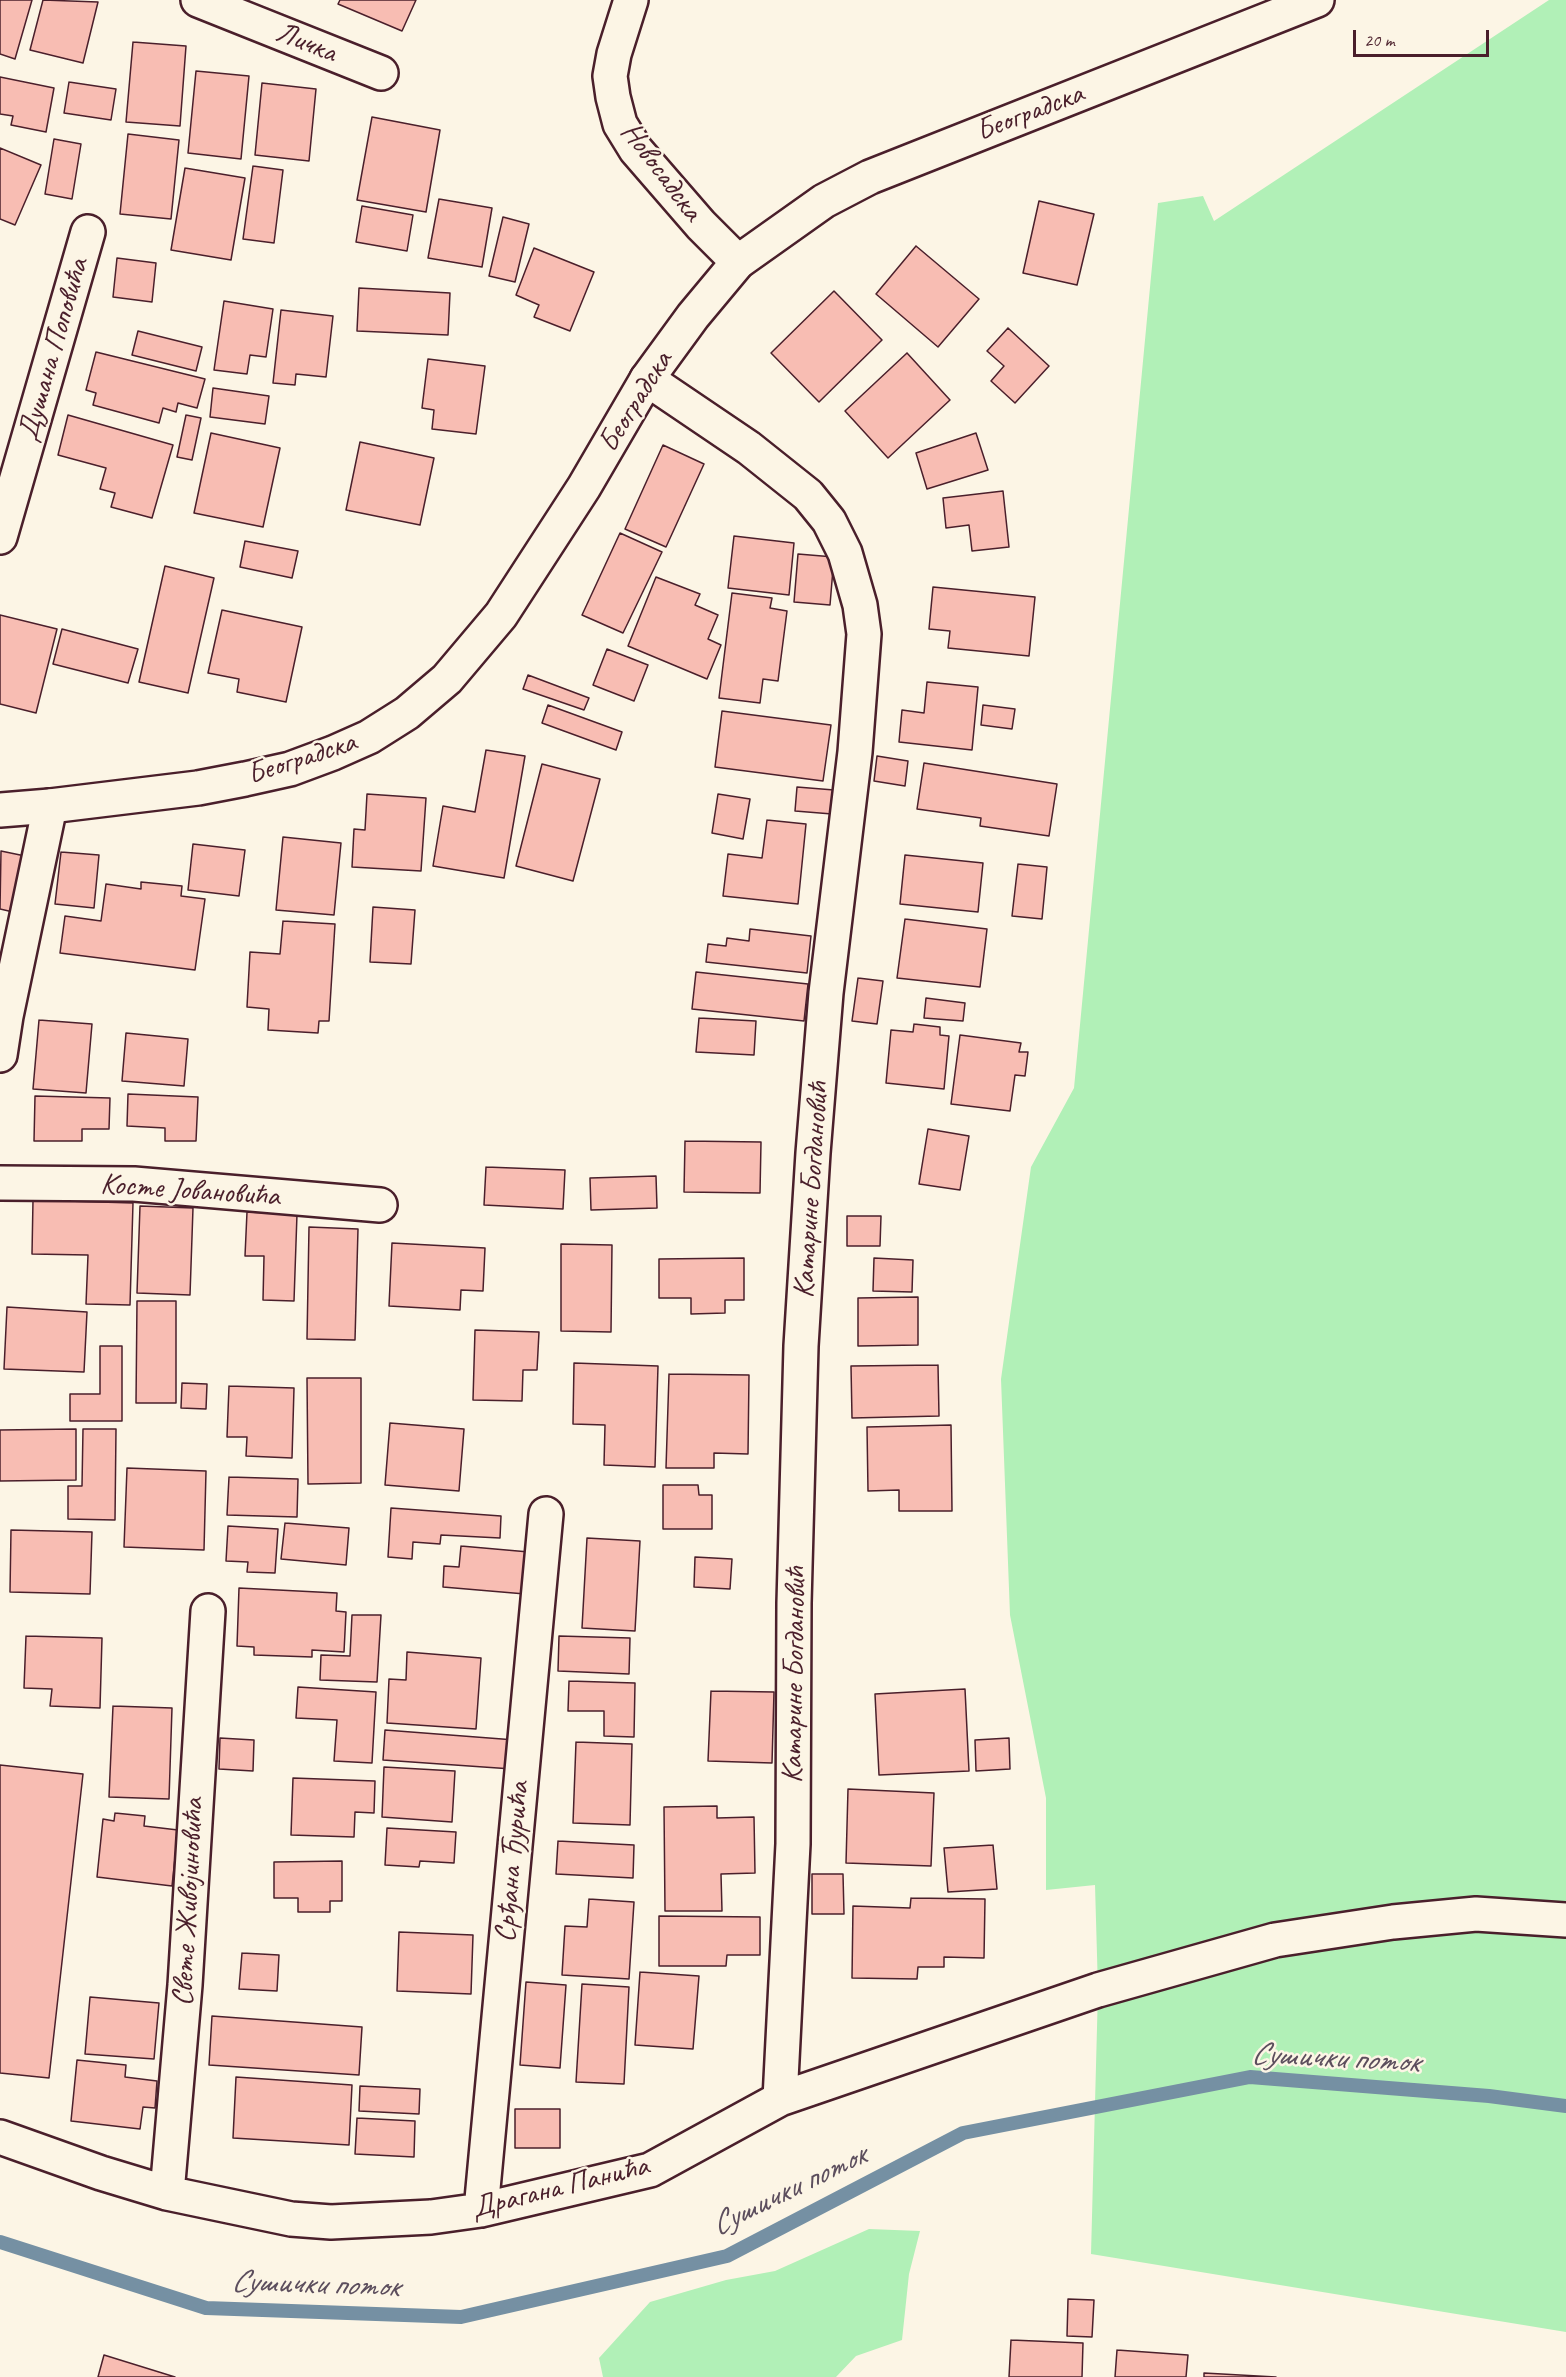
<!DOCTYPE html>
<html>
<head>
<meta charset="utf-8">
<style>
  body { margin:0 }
  #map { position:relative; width:1566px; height:2377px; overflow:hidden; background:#fcf5e5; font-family:Caveat,sans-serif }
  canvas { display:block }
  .scale { position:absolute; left:1353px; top:30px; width:136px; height:27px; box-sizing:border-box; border:3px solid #4a1f2b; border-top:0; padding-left:8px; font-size:18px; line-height:21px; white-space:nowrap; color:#4a1f2b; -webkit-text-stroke:4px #fcf5e5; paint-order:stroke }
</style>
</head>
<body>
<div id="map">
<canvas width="1566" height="2377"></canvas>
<div class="scale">20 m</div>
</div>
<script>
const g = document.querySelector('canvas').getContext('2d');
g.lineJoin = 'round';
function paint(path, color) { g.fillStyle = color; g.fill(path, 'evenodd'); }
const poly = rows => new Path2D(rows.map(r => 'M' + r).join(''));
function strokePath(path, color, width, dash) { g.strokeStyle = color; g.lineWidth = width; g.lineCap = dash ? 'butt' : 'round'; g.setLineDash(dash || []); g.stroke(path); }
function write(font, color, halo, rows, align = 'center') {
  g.font = font + ' Caveat,sans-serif'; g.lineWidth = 5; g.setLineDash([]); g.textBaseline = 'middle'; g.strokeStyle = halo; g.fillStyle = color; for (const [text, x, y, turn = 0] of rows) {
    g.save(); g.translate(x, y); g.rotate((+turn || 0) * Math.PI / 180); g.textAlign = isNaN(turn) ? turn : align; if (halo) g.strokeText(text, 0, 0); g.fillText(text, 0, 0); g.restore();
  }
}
const green = poly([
  [1549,0,1566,0,1566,2332,1091,2254,1098,1990,1095,1885,1046,1890,1046,1798,1010,1615,1001,1379,1031,1167,1074,1088,1158,203,1203,196,1214,221],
  [869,2229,920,2231,909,2274,902,2340,856,2356,836,2377,603,2377,599,2358,650,2302,726,2280,775,2271]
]);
const stream = poly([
  [0,2242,206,2308,461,2317,727,2256,963,2133,1250,2077,1489,2096,1566,2106]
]);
const building = poly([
  [0,0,32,0,15,59,0,54,0,0],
  [43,0,98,2,83,63,30,50,43,0],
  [340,0,416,0,402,31,338,4,340,0],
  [133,42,186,46,180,126,126,122,133,42],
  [196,71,249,76,241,159,188,153,196,71],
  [0,77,54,88,46,132,11,125,13,116,0,114,0,77],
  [69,82,116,89,111,120,64,113,69,82],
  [262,83,316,89,309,161,255,155,262,83],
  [372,117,440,130,426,212,357,200,372,117],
  [128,134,179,140,171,219,120,214,128,134],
  [54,139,81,144,72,199,45,194,54,139],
  [0,148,41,165,15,225,0,219,0,148],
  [253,166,283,170,274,243,243,239,253,166],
  [185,168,245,178,231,260,171,250,185,168],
  [439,199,492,208,482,267,428,258,439,199],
  [1039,201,1094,214,1077,285,1023,273,1039,201],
  [362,206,413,215,407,251,356,242,362,206],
  [503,217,529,224,515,282,489,276,503,217],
  [916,246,979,299,938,347,876,294,916,246],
  [534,248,594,272,570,331,534,317,539,305,516,295,534,248],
  [117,258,156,263,152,302,113,297,117,258],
  [359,288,450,293,448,335,357,331,359,288],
  [834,291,882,340,819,402,771,353,834,291],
  [224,301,273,309,266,357,250,355,247,374,214,370,224,301],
  [281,310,333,316,326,377,296,374,295,385,273,383,281,310],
  [1008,328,1049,366,1015,403,991,381,1004,366,987,351,1008,328],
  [138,331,202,347,196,371,132,355,138,331],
  [96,352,205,379,197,408,178,403,176,412,163,408,159,423,93,405,96,393,86,390,96,352],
  [907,353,950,400,888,458,845,411,907,353],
  [428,359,485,366,476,434,432,429,434,410,422,408,428,359],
  [213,388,269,396,265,424,210,417,213,388],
  [68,415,173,445,152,518,111,507,115,493,100,489,106,468,58,455,68,415],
  [186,415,201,418,192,460,177,457,186,415],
  [211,433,280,448,263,527,194,513,211,433],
  [976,433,988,470,927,489,916,453,976,433],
  [360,442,434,458,420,525,346,510,360,442],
  [663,445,704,464,666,547,625,529,663,445],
  [1003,491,1009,547,972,551,969,525,946,528,943,498,1003,491],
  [620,533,662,552,623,633,582,615,620,533],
  [734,536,794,543,789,595,728,588,734,536],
  [245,541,298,551,292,578,240,567,245,541],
  [798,554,834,557,830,605,794,602,798,554],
  [165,566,214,578,188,693,139,682,165,566],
  [656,577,700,594,695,605,718,615,708,639,721,645,707,679,628,646,656,577],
  [933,587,1035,597,1029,656,948,648,950,631,929,629,933,587],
  [732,593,772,598,770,608,787,611,778,681,763,679,760,703,719,698,732,593],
  [222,610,302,627,286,702,237,692,239,679,208,673,222,610],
  [0,615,57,629,36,713,0,704,0,615],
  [62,629,138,649,128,683,53,664,62,629],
  [607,649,648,665,634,701,593,685,607,649],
  [528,675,589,698,584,710,523,689,528,675],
  [927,682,978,687,972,750,899,742,902,710,924,713,927,682],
  [548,705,622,732,616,750,542,723,548,705],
  [983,705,1015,709,1012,729,981,725,983,705],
  [722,711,831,725,823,781,715,767,722,711],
  [486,750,525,756,504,878,433,866,443,806,475,812,486,750],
  [877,756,908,761,905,786,874,781,877,756],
  [924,763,1057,784,1049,836,980,826,981,818,917,809,924,763],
  [542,764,600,779,573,881,516,866,542,764],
  [797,787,834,790,832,814,795,811,797,787],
  [367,794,426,798,421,871,352,867,354,829,365,830,367,794],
  [718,794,750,799,743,839,712,833,718,794],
  [767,820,806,824,798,904,723,896,728,854,762,858,767,820],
  [283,837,341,843,334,915,276,910,283,837],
  [193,844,245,850,239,896,188,890,193,844],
  [1,851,25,856,13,912,0,909,1,851],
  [61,852,99,855,94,908,55,904,61,852],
  [905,855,983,863,978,912,900,904,905,855],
  [1018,864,1047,867,1042,919,1012,916,1018,864],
  [141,882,182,886,181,896,205,899,195,970,60,953,65,916,101,921,106,884,141,889,141,882],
  [373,907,415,910,411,964,370,962,373,907],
  [905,919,987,929,980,987,897,978,905,919],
  [283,921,335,924,329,1021,319,1021,318,1033,268,1030,269,1009,247,1007,250,952,280,954,283,921],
  [750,929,811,936,807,973,706,962,708,944,726,946,727,938,749,941,750,929],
  [696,972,808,984,804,1021,692,1009,696,972],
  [858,978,883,981,877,1024,852,1021,858,978],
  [926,998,965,1003,963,1021,924,1018,926,998],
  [699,1018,756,1021,754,1055,696,1052,699,1018],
  [39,1020,92,1024,86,1093,33,1089,39,1020],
  [914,1024,940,1027,940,1035,949,1036,944,1089,886,1083,891,1030,913,1032,914,1024],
  [126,1033,188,1039,184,1086,122,1081,126,1033],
  [960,1035,1021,1043,1019,1052,1028,1052,1025,1076,1015,1075,1010,1111,951,1104,960,1035],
  [128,1094,198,1097,196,1141,165,1141,165,1128,127,1126,128,1094],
  [35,1096,110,1098,109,1129,82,1129,82,1141,34,1141,35,1096],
  [928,1129,969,1136,960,1190,919,1184,928,1129],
  [685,1141,761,1142,760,1193,684,1192,685,1141],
  [486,1167,565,1170,563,1209,484,1205,486,1167],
  [656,1176,657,1208,591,1210,590,1178,656,1176],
  [33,1200,133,1203,130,1305,86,1304,88,1255,32,1254,33,1200],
  [140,1206,193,1208,190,1295,137,1293,140,1206],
  [247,1212,297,1214,294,1301,263,1300,264,1256,245,1256,247,1212],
  [847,1216,881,1216,880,1246,847,1246,847,1216],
  [309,1227,358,1229,355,1340,307,1339,309,1227],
  [392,1243,485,1248,483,1291,461,1290,460,1310,389,1306,392,1243],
  [561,1244,612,1245,611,1332,561,1331,561,1244],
  [744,1258,744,1300,725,1300,725,1313,691,1314,691,1298,659,1298,659,1259,744,1258],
  [874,1258,913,1260,912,1292,873,1291,874,1258],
  [918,1297,918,1345,858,1346,858,1298,918,1297],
  [137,1301,176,1301,176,1403,136,1403,137,1301],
  [7,1307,87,1312,84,1372,4,1369,7,1307],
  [475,1330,539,1332,537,1370,523,1370,522,1401,473,1400,475,1330],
  [100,1346,122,1346,122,1421,70,1421,70,1394,100,1394,100,1346],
  [574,1363,658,1366,655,1467,604,1465,605,1425,573,1424,574,1363],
  [938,1365,939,1416,852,1418,851,1366,938,1365],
  [669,1374,749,1375,748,1454,714,1453,714,1468,666,1468,669,1374],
  [307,1378,361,1378,361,1483,308,1484,307,1378],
  [182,1383,207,1384,206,1409,181,1408,182,1383],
  [229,1386,294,1388,292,1458,246,1456,247,1437,227,1437,229,1386],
  [390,1423,464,1429,459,1491,385,1485,390,1423],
  [951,1425,952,1511,899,1511,899,1490,868,1491,867,1427,951,1425],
  [76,1429,76,1480,0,1481,0,1430,76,1429],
  [83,1429,116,1429,115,1520,68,1519,68,1486,82,1486,83,1429],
  [127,1468,206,1471,204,1550,124,1547,127,1468],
  [229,1477,298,1479,297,1517,227,1515,229,1477],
  [663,1485,698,1485,699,1495,712,1495,712,1529,663,1529,663,1485],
  [391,1508,501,1516,500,1538,441,1535,440,1544,413,1542,412,1559,388,1557,391,1508],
  [285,1523,349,1528,346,1565,281,1559,285,1523],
  [228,1526,278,1529,275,1573,247,1572,248,1562,226,1561,228,1526],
  [11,1530,92,1532,90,1594,10,1592,11,1530],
  [587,1538,640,1541,635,1631,582,1628,587,1538],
  [461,1546,529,1552,525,1594,443,1587,444,1566,459,1567,461,1546],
  [695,1557,732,1559,730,1589,694,1587,695,1557],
  [239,1588,337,1593,336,1611,346,1612,344,1652,312,1650,312,1657,254,1655,254,1647,237,1646,239,1588],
  [352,1615,381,1615,377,1682,320,1680,321,1655,350,1656,352,1615],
  [26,1636,102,1638,100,1708,50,1706,52,1689,24,1688,26,1636],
  [559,1636,630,1638,629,1674,558,1671,559,1636],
  [407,1652,481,1658,476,1729,387,1723,389,1679,406,1680,407,1652],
  [569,1681,635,1683,634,1737,604,1736,604,1711,568,1711,569,1681],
  [298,1687,376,1692,372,1763,334,1761,337,1720,296,1718,298,1687],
  [965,1689,969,1771,879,1775,875,1694,965,1689],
  [711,1691,774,1692,772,1763,708,1761,711,1691],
  [113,1706,172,1708,169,1799,109,1797,113,1706],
  [385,1730,515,1740,512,1769,383,1760,385,1730],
  [220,1738,254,1740,253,1771,219,1769,220,1738],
  [1009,1738,1010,1769,976,1771,975,1740,1009,1738],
  [576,1742,632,1744,630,1825,573,1823,576,1742],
  [0,1765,83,1774,49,2078,0,2073,0,1765],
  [384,1767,455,1771,452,1822,382,1817,384,1767],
  [293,1778,375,1781,374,1813,355,1812,354,1837,291,1835,293,1778],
  [848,1789,934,1793,931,1866,846,1863,848,1789],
  [717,1806,717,1818,754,1817,755,1873,721,1874,722,1911,665,1911,664,1807,717,1806],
  [115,1813,145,1816,144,1826,178,1830,172,1886,97,1877,103,1819,114,1821,115,1813],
  [387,1828,456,1832,454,1863,420,1861,419,1867,385,1865,387,1828],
  [558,1841,634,1845,633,1878,556,1874,558,1841],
  [993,1845,997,1889,948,1892,944,1848,993,1845],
  [342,1861,342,1901,330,1901,330,1912,298,1912,298,1898,274,1898,274,1862,342,1861],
  [812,1874,843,1874,844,1914,812,1914,812,1874],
  [911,1898,985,1899,984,1958,944,1957,944,1967,918,1967,917,1979,852,1978,853,1906,910,1908,911,1898],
  [589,1899,634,1902,629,1979,562,1975,565,1926,587,1927,589,1899],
  [659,1916,760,1917,760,1955,727,1955,726,1966,659,1966,659,1916],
  [399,1932,473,1935,471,1994,397,1991,399,1932],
  [242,1953,279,1955,277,1991,239,1989,242,1953],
  [640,1972,699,1976,693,2049,635,2045,640,1972],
  [526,1982,566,1985,560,2068,520,2065,526,1982],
  [582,1984,629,1987,624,2084,576,2082,582,1984],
  [90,1997,159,2003,154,2059,85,2054,90,1997],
  [212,2016,362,2027,359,2075,209,2065,212,2016],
  [77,2060,126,2065,125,2077,157,2081,155,2108,143,2107,140,2129,71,2121,77,2060],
  [236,2077,352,2085,349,2145,233,2138,236,2077],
  [360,2086,420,2089,419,2114,359,2111,360,2086],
  [515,2109,560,2109,560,2148,515,2148,515,2109],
  [357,2118,415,2121,414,2157,355,2154,357,2118],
  [1068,2299,1094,2300,1092,2337,1067,2336,1068,2299],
  [1011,2340,1083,2343,1082,2377,1009,2377,1011,2340],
  [1117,2350,1188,2355,1186,2377,1115,2377,1117,2350],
  [104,2355,175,2377,98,2377,104,2355],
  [1204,2373,1276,2377,1204,2377,1204,2373]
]);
const street = poly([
  [198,0,381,73],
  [631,0,614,54,610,76,613,97,620,124,636,150,701,225,738,262],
  [647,379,749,448,808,495,829,521,845,553,860,605,864,634,855,752,826,993,813,1153,801,1346,794,1603,793,1844,780,2099],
  [0,537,88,232],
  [0,1055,6,1016,50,806],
  [0,1183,134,1184,380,1205],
  [0,2137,101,2173,167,2193,291,2219,331,2222,431,2217,481,2210,650,2170,780,2099,1098,1990,1275,1940,1393,1922,1476,1914,1566,1920],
  [167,2193,185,1985,208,1611],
  [481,2210,546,1514]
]);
const secondary = poly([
  [0,810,50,806,198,788,245,779,290,769,333,753,369,737,407,713,447,679,501,615,584,487,647,379,693,316,738,262,824,201,870,177,1317,0]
]);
const streetNames = [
  ["Личка",306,43,22],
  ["Београдска",1030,113,-21],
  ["Новосадска",661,172,53],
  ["Душана Поповића",54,350,-74],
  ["Београдска",636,402,-58],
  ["Београдска",302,759,-18],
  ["Катарине Богдановић",812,1190,-86],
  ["Косте Јовановића",190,1191,4],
  ["Катарине Богдановић",795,1675,-89],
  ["Срђана Ђурића",513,1862,-85],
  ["Свете Живојиновића",189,1902,-87],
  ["Драгана Панића",560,2188,-14]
];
const waterNames = [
  ["Сушички поток",1335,2059,3],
  ["Сушички поток",789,2191,-26],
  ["Сушички поток",315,2285,2]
];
paint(green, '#b1f0b7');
strokePath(stream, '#7590a3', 14);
paint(building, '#f8bdb3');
strokePath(building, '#4a1f2b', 1.5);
strokePath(street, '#4a1f2b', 38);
strokePath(secondary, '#4a1f2b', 38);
strokePath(street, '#fcf5e5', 33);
strokePath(secondary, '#fcf5e5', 33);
write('30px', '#4a1f2b', '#fcf5e5', streetNames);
write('italic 32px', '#5c4e5d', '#fcf5e5', waterNames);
</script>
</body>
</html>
